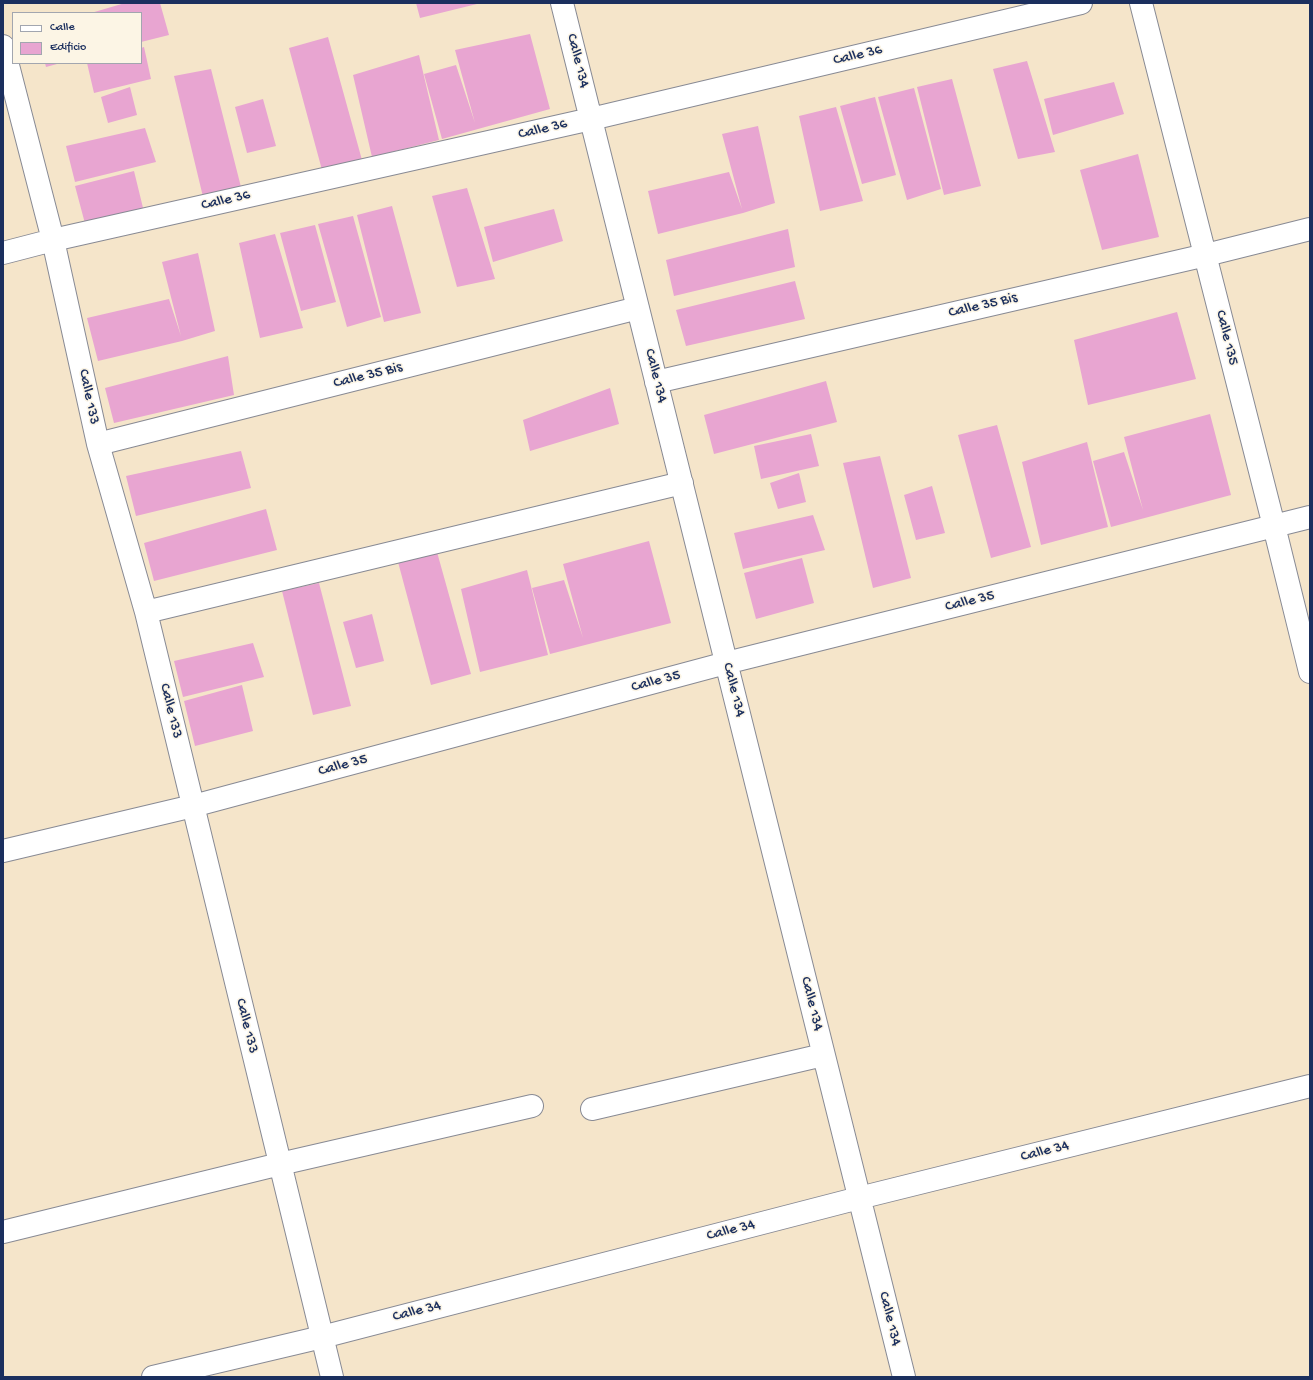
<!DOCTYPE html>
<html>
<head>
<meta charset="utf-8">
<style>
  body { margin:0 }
  #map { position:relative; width:1313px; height:1380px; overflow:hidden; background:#f5e5ca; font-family:"Gochi Hand",sans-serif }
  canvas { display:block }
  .frame { position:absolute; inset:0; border:4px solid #1b2f5e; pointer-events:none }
  .legend { position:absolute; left:12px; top:12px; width:130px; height:52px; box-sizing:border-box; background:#fcf5e5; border:1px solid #a2a6af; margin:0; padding:5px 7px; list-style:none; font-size:12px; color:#1b2f5e }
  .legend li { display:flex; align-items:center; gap:8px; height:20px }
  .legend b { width:20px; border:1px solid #a2a6af }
</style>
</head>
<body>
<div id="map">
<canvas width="1313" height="1380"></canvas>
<div class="frame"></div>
<ul class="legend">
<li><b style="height:5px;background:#fff"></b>Calle</li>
<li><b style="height:11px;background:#e8a5d1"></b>Edificio</li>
</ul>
</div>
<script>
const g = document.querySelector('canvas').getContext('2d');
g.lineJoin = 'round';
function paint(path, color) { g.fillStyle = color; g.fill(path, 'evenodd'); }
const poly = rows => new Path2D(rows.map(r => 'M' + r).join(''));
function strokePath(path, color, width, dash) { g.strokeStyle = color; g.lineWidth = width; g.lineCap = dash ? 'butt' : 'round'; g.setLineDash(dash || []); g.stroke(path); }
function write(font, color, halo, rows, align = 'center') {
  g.font = font + ' "Gochi Hand",sans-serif'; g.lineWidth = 3; g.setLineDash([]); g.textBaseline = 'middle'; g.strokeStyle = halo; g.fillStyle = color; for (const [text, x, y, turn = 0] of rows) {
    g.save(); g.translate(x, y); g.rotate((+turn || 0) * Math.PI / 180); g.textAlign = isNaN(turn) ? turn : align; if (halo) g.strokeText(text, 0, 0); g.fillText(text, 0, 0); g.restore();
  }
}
const building = poly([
  [125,3,160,3,169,35,141,42,141,13,91,13],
  [416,3,477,3,477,4,420,18],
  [530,34,550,109,442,139,424,74,456,65,475,123,455,50],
  [328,37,362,160,322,170,289,48],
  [144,47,151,79,94,93,87,63,141,63,141,48],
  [419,55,439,140,372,157,353,75],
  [1027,61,1055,152,1018,159,993,69],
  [45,63,57,63,57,64,46,67],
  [211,69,242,191,204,201,174,76],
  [952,79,981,186,944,195,917,87],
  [1114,82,1124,114,1053,135,1044,99],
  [130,87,137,115,108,123,101,97],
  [914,88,941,189,907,200,878,97],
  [875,97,896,175,862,184,840,106],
  [263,99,276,146,247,153,235,107],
  [836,107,863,201,820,211,799,116],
  [758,126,775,203,743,213,658,234,648,191,729,172,742,209,722,134],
  [145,128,156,162,75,182,66,146],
  [1138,154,1159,237,1102,250,1080,170],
  [134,171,145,216,87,231,75,186],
  [467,188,495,279,457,287,432,196],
  [392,206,421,313,384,322,357,215],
  [554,209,563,241,493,262,484,227],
  [353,216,381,317,347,327,318,224],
  [315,225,336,302,301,311,280,233],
  [788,229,795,267,674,296,666,260],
  [275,234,303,328,260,338,239,243],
  [198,253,215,331,182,341,98,361,87,318,169,299,181,336,162,262],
  [795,281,805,319,686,346,676,310],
  [1177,312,1196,379,1088,405,1074,340],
  [228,356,234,395,114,423,105,388],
  [826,381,837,422,714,454,704,415],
  [610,388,619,424,530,451,523,420],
  [1210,414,1231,495,1111,527,1093,461,1124,452,1143,510,1124,437],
  [997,425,1031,547,991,558,958,435],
  [811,434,819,466,761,479,754,446],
  [1087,442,1108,527,1041,545,1022,462],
  [241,451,251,488,136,516,126,476],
  [880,456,911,578,873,588,843,463],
  [799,473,806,502,778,509,770,483],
  [932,486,945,533,916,540,904,495],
  [266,509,277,550,154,581,144,543],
  [813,515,825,550,743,569,734,533],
  [649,541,671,623,550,654,532,588,564,580,583,638,563,564],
  [437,552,471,674,431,685,398,562],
  [802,558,814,603,756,619,744,573],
  [527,570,548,655,480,672,461,589],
  [319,583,351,706,313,715,282,591],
  [372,614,384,661,356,668,343,622],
  [253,643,264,677,183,697,174,661],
  [242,685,253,731,195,746,184,701]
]);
const minor = poly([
  [562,3,904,1377],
  [1141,3,1274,526,1310,672],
  [3,46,53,240,98,444,146,612,332,1377],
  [3,253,53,240,591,119,1081,3],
  [656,382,1206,255,1310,229],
  [98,444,638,308],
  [146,612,682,483],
  [3,851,193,806,726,663,1310,517],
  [592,1109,823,1055],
  [3,1232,280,1164,532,1106],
  [153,1377,322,1337,859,1198,1310,1086]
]);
const streetNames = [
  ["Calle 36",858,56,-13],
  ["Calle 134",577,61,76],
  ["Calle 36",543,130,-13],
  ["Calle 36",226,201,-13],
  ["Calle 35 Bis",983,306,-13],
  ["Calle 135",1226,338,76],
  ["Calle 35 Bis",368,376,-14],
  ["Calle 134",655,376,76],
  ["Calle 133",88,397,78],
  ["Calle 35",970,602,-14],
  ["Calle 35",656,682,-15],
  ["Calle 134",733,690,76],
  ["Calle 133",170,711,76],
  ["Calle 35",343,766,-15],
  ["Calle 134",811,1004,76],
  ["Calle 133",246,1026,76],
  ["Calle 34",1045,1152,-14],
  ["Calle 34",731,1231,-14],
  ["Calle 34",417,1312,-14],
  ["Calle 134",889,1319,76]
];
paint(building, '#e8a5d1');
strokePath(minor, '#888a94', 24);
strokePath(minor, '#fff', 22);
write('15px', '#1b2f5e', '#fcf5e5', streetNames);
</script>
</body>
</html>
